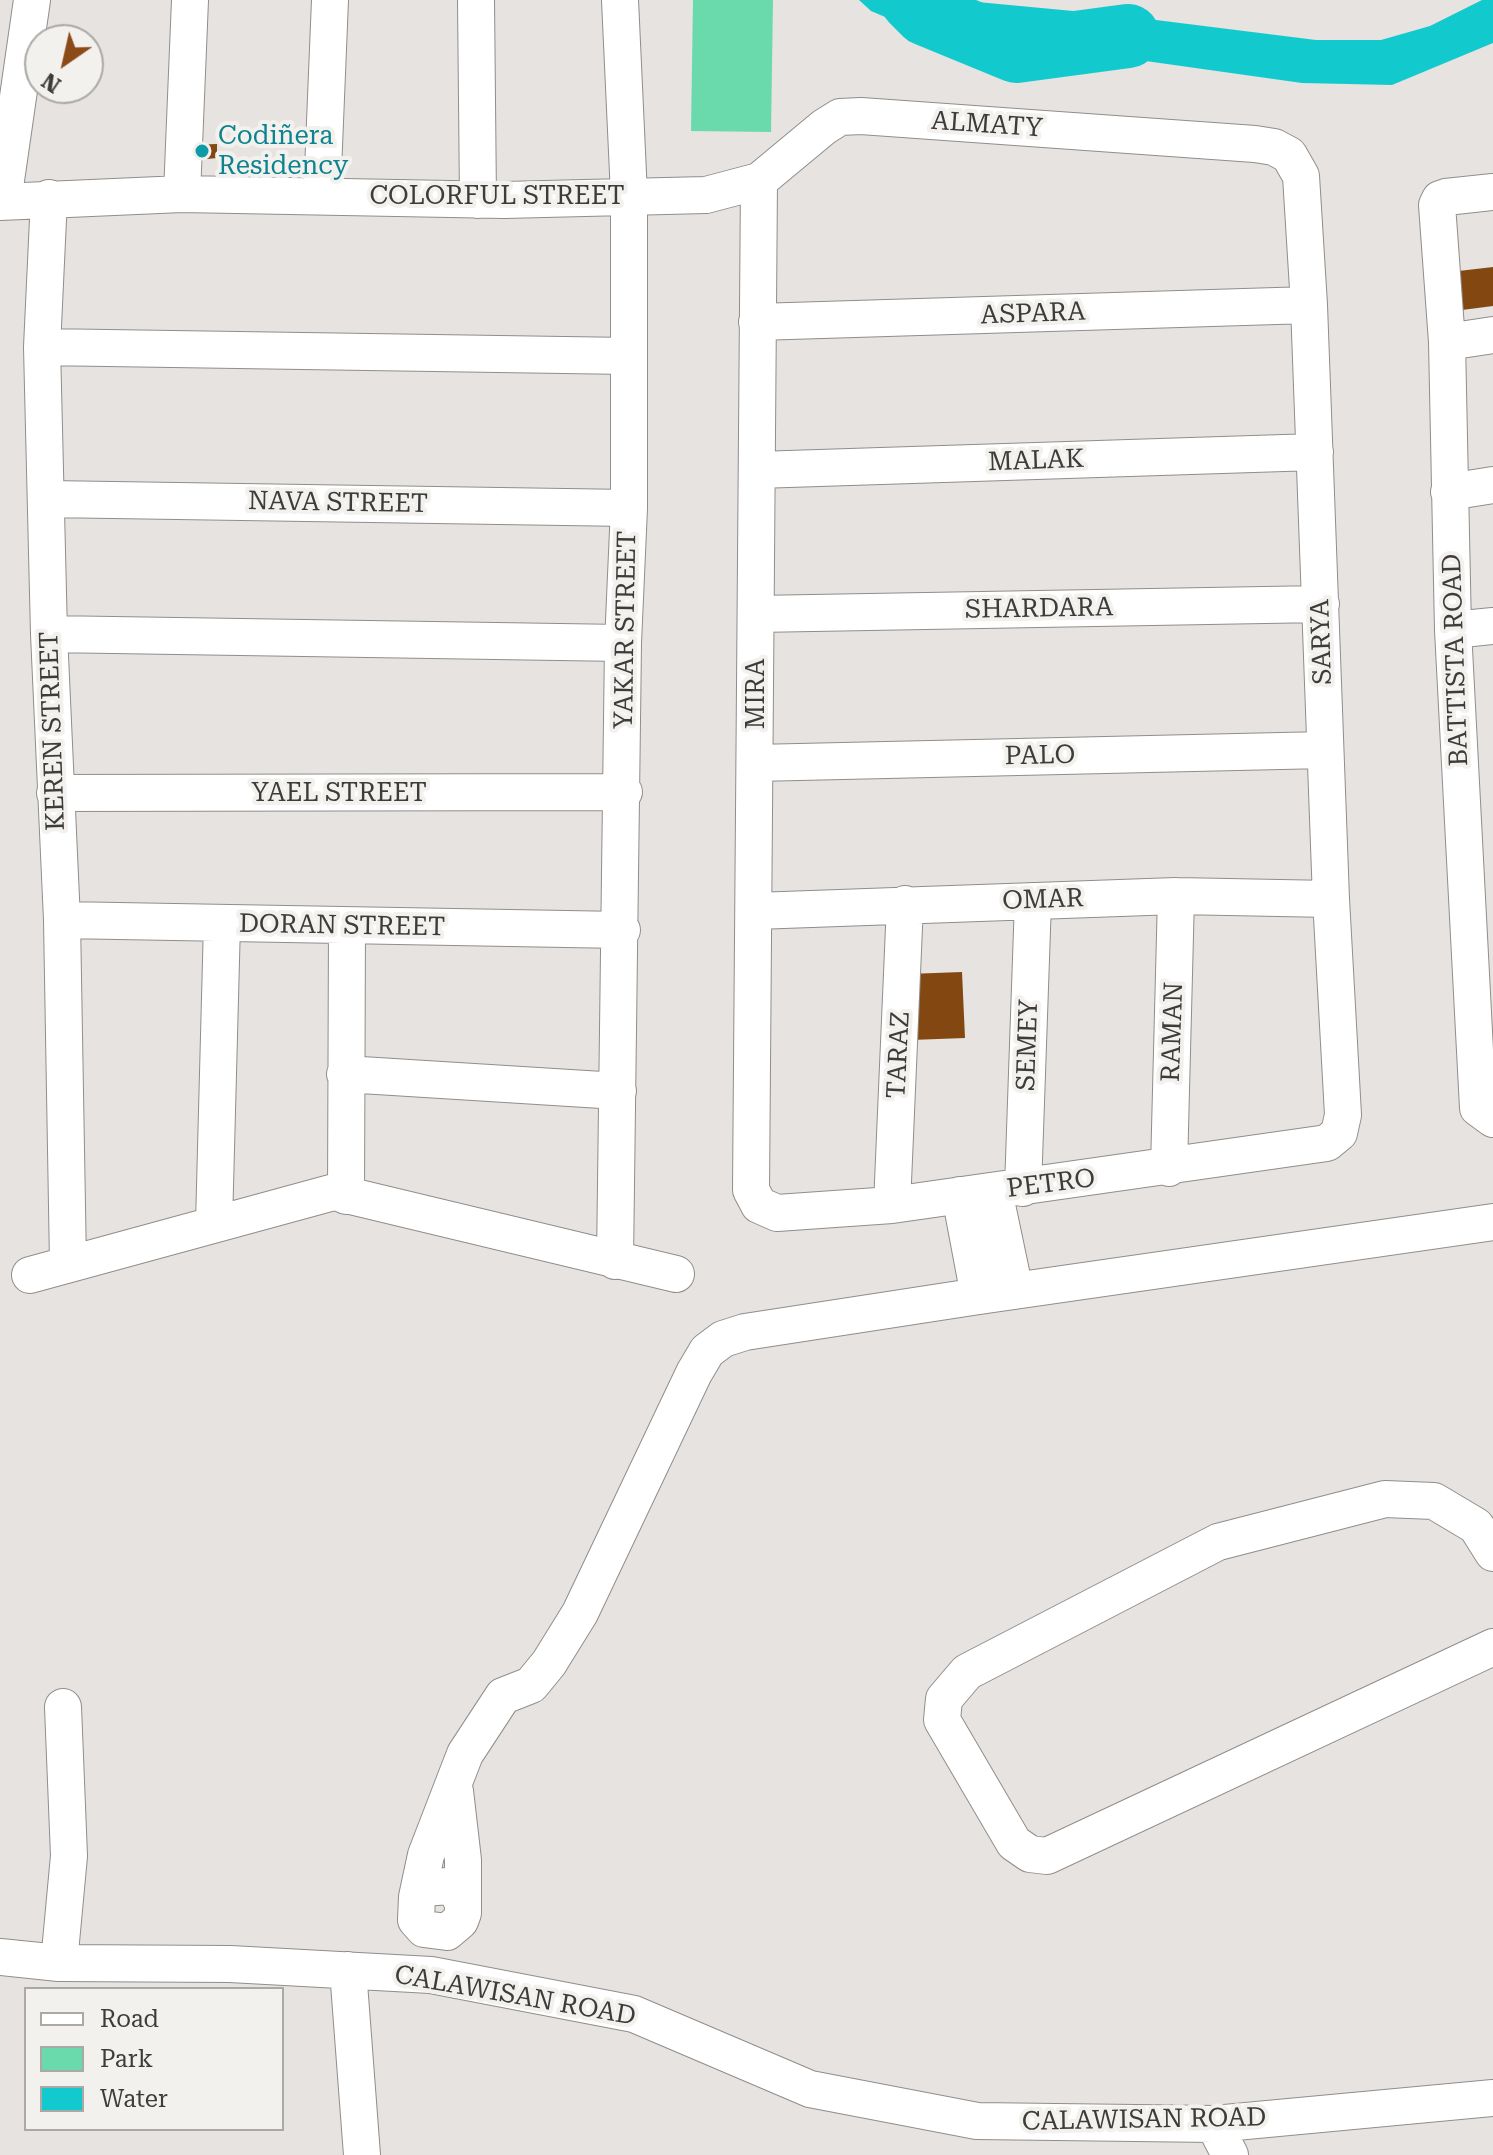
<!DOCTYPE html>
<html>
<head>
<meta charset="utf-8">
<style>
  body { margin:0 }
  #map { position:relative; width:1493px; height:2155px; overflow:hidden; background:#e6e3e0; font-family:"Roboto Serif",serif }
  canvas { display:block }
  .legend { position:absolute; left:24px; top:1987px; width:260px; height:144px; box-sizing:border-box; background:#f3f1ee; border:2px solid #aaa9a6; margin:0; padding:10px 14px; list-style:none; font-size:24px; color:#3d3c3b }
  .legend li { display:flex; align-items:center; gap:16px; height:40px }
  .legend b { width:40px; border:2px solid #aaa9a6 }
  .north { position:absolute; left:24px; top:24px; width:80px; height:80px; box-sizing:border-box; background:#f3f1ee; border:2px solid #aaa9a6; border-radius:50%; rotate:214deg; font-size:22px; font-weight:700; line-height:32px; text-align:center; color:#3d3c3b }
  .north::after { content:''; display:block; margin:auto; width:28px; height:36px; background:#8c4a18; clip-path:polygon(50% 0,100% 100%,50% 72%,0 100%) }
</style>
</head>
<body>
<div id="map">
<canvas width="1493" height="2155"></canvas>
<ul class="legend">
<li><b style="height:10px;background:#fff"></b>Road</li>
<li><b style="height:22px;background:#6adaac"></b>Park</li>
<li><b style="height:22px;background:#12cace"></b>Water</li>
</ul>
<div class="north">N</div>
</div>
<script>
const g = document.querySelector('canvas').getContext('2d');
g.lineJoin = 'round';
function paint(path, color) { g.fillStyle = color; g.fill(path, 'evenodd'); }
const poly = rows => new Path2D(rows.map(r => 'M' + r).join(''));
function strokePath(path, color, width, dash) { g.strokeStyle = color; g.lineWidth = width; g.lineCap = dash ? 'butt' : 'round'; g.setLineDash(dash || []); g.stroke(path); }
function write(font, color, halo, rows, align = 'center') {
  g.font = font + ' "Roboto Serif",serif'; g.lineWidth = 8; g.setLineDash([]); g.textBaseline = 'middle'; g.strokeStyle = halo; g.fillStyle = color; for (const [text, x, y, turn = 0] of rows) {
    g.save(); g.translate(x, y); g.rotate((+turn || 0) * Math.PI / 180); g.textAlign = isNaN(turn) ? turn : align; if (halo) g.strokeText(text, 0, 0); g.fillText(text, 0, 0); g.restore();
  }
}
const green = poly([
  [693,0,773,0,771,132,691,131]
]);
const water = poly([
  [859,0,956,0,1116,15,1316,40,1381,40,1430,26,1482,0,1493,0,1493,43,1392,85,1302,83,911,28,871,11]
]);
const river = poly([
  [912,0,926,14,1016,51,1128,36]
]);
const building = poly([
  [217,144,217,158,187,161,188,145],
  [1493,267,1493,306,1454,311,1450,272],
  [962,972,965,1038,911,1040,908,974]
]);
const minor = poly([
  [476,0,478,200],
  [1493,192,1446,197,1440,199,1437,205,1447,342,1453,630,1478,1108,1493,1119],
  [182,194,190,0],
  [322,195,330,0],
  [49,198,42,347,49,634,62,920,68,1264],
  [3,201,32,0],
  [0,202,182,194,504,200,706,195,759,181,824,127,840,117,861,116,1255,144,1274,147,1289,155,1301,176,1309,305,1331,899,1343,1115,1339,1133,1327,1143,892,1205,777,1213,759,1205,751,1190,759,181],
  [757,322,1309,305],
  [1447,342,1493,335],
  [42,347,629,356],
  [757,470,1315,452],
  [1449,492,1493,485],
  [48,499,629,508],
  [756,614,1321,604],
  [1453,630,1493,626],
  [49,634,623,643],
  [755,763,1325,750],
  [55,793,624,792],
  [755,911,1176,896,1331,899],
  [62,920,622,930],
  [345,1074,618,1091],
  [1169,1168,1176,896],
  [1023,1188,1033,901],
  [994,1191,1015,1291],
  [960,1195,979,1296],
  [346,1196,347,926],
  [892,1205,905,904],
  [214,1224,222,923],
  [615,1261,623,643,629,508,629,195,620,0],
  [30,1275,334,1192,676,1274],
  [1493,1553,1476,1526,1434,1501,1385,1499,1218,1542,967,1672,944,1699,942,1720,1014,1843,1030,1854,1047,1856,1493,1647],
  [455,1791,463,1860,463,1913,460,1921,447,1932,424,1929,416,1920,417,1897,425,1888,448,1886,458,1893,463,1904],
  [417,1897,426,1855,465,1754,503,1696,531,1685,549,1663,580,1613,694,1373,707,1351,723,1339,745,1332,979,1296,1493,1222],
  [0,1957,59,1963,230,1964,431,1975,634,2014,810,2089,977,2121,1214,2124,1493,2098],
  [59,1963,69,1856,63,1707],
  [348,1970,362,2155],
  [1214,2124,1230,2155]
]);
const markers = [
  [202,151,8,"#0f9aa8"]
];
const streetNames = [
  ["ALMATY",987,125,4],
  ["COLORFUL STREET",497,196],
  ["ASPARA",1033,314,-2],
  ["MALAK",1036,461,-2],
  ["NAVA STREET",338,503,1],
  ["SHARDARA",1039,609,-1],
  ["YAKAR STREET",626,630,-89],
  ["SARYA",1322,642,-92],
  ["BATTISTA ROAD",1456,660,-92],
  ["MIRA",756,694,-90],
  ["KEREN STREET",53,731,-92],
  ["PALO",1040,756,-1],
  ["YAEL STREET",339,793],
  ["OMAR",1043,900,-2],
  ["DORAN STREET",342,926,1],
  ["RAMAN",1173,1032,-88],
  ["SEMEY",1028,1045,-88],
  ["TARAZ",899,1055,-87],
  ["PETRO",1051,1184,-7],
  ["CALAWISAN ROAD",515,1996,10],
  ["CALAWISAN ROAD",1144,2120,-1]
];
const cultureNames = [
  ["Codiñera",218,136],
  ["Residency",218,166]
];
paint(green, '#6adaac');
paint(water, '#12cace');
strokePath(river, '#12cace', 64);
paint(building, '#834812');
strokePath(minor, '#908e8b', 38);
strokePath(minor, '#fff', 36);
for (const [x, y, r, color] of markers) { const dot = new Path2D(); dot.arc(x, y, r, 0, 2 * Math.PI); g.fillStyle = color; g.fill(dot); strokePath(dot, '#f3f1ee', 3); }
write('26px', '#3d3c3b', '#f3f1ee', streetNames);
write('26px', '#0d838f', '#f3f1ee', cultureNames, 'left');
</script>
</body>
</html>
